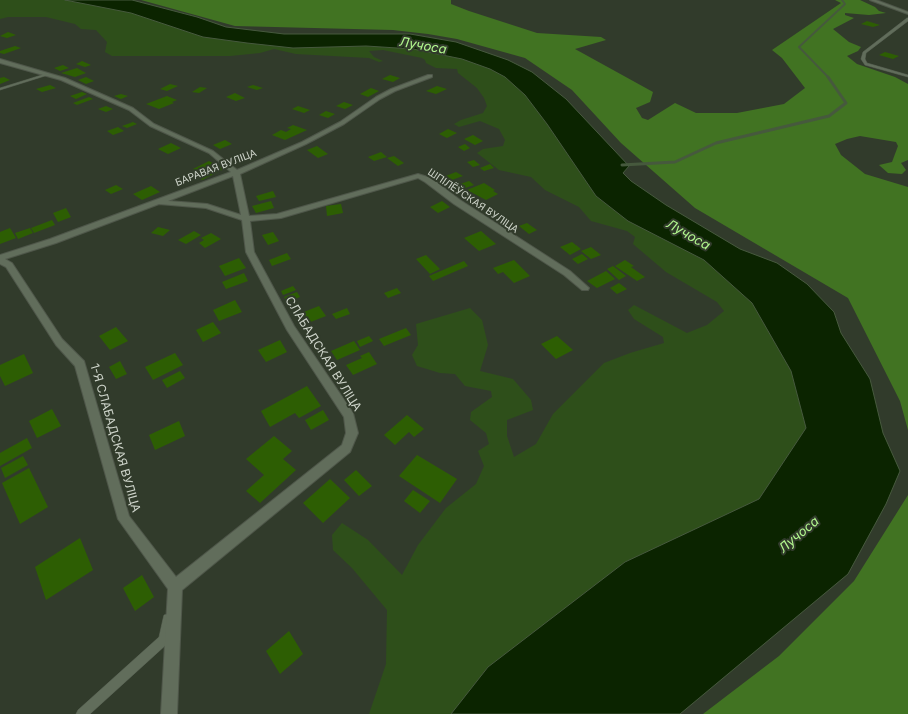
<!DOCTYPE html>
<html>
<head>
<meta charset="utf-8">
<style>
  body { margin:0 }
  canvas { display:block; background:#313b2b }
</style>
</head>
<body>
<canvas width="908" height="714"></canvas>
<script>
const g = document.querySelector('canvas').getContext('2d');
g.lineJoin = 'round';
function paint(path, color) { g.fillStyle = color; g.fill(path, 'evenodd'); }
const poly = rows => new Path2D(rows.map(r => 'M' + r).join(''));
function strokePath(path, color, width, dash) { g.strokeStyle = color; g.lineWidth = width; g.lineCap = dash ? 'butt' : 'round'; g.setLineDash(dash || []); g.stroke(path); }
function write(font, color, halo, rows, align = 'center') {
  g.font = font + ' Inter,sans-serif'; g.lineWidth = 4; g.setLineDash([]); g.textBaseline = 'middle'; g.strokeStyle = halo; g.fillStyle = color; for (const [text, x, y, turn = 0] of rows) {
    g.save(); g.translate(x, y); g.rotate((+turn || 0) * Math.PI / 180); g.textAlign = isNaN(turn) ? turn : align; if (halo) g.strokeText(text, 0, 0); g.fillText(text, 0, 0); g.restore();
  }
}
const green = poly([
  [0,0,65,0,91,4,132,13,203,37,247,43,293,48,366,46,413,49,462,59,490,69,505,77,525,95,547,124,596,196,628,221,704,260,752,303,791,371,806,428,759,499,625,562,488,667,451,714,369,714,386,664,387,610,352,568,333,550,332,535,342,523,368,540,402,575,418,545,446,508,476,484,484,466,478,451,489,444,486,433,470,420,471,412,492,397,491,391,465,386,455,374,440,373,417,366,412,355,418,345,416,324,470,308,482,320,488,345,480,371,513,379,531,400,533,410,507,420,507,436,514,457,536,444,553,414,604,363,630,353,664,343,663,337,634,319,628,310,634,305,687,333,707,325,724,311,717,302,666,272,633,244,635,237,627,231,591,221,579,207,545,190,531,177,499,170,477,153,483,149,503,146,505,140,499,129,480,121,459,127,454,124,461,120,483,113,487,106,484,98,477,88,458,73,457,69,436,68,426,63,425,60,422,58,383,50,369,51,374,57,383,61,379,62,369,58,296,54,274,49,260,53,230,56,112,56,105,52,107,42,96,30,81,29,75,24,46,17,8,17,0,19]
]);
const forest = poly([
  [141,0,451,0,451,4,469,11,537,33,601,37,606,40,575,49,653,92,650,102,636,108,642,118,648,120,675,103,696,113,737,113,784,104,805,88,782,58,772,50,841,3,835,0,860,0,875,7,879,11,886,13,869,15,845,13,845,15,854,18,833,29,849,42,861,47,858,51,847,56,857,64,895,77,908,84,908,160,901,163,906,170,902,174,888,173,879,165,892,162,898,146,896,142,860,136,847,139,835,144,841,155,865,174,908,187,908,430,900,401,848,298,695,208,621,143,572,90,525,58,457,39,428,34,393,30,235,26],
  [908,495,908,714,703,714,779,656,854,581]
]);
const water = poly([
  [65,0,132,0,197,17,226,27,284,34,410,34,456,42,508,60,532,72,566,99,629,166,623,173,631,181,666,205,740,249,777,263,807,284,834,312,841,333,870,379,883,433,900,471,886,504,848,574,680,714,451,714,488,667,625,562,759,499,806,428,791,371,752,303,704,260,628,221,596,196,547,124,525,95,505,77,490,69,462,59,413,49,366,46,293,48,247,43,203,37,131,13,65,0]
]);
const streamFar1 = poly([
  [829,78,799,47,845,4,842,0]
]);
const stream = poly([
  [622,165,675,162,716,143,829,116,846,103,828,77]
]);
const building = poly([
  [867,21,880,25,873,27,861,24],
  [8,32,16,35,7,38,0,36],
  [15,46,21,48,4,54,0,53,0,51],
  [885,52,899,56,893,59,879,55],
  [82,61,91,65,85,67,76,64],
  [63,65,69,68,60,71,54,68],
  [77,68,86,73,75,77,61,73],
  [390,75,400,78,393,82,382,79],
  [4,77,10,80,0,84,0,78],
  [86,77,94,81,86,84,78,80],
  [170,84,178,86,167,91,160,89],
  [50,85,56,88,42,92,36,89],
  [253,85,263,88,257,90,247,87],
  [437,86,447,89,436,94,426,91],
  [200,87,207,88,199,93,192,92],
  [371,88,379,91,368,97,360,94],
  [82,92,87,94,76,99,70,96],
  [235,93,245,98,236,101,226,97],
  [121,94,128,96,121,99,114,96],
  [167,96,177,100,172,102,174,103,159,109,146,104],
  [89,97,93,99,77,105,73,103],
  [344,102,353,105,345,109,336,106],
  [106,106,113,109,106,112,98,109],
  [298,106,310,110,304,113,292,109],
  [326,111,335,114,328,118,319,115],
  [133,122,137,124,127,128,122,126],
  [293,125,307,130,285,140,272,135,281,130,286,132,291,129,287,128],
  [118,127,124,131,113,135,107,131],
  [448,129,457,133,447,138,439,134],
  [473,135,483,141,475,145,464,139],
  [225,140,232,144,220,149,213,145],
  [171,143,181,148,168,154,158,149],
  [465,144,470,148,464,151,458,147],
  [317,146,328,154,318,158,307,150],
  [381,152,387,157,374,161,368,157],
  [394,156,404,163,398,166,387,158],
  [474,160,480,165,473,167,467,162],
  [209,161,224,169,202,180,195,175,200,173,193,169],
  [490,164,494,168,484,171,480,168],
  [456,172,463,176,449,181,443,177],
  [469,181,474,185,459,190,454,186],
  [484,183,495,190,493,191,498,194,486,200,467,190],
  [116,185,123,189,111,194,105,190],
  [151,186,160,192,142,200,133,194],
  [273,191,276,197,259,201,256,196],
  [271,201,274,208,256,213,252,206],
  [442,201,450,207,438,213,430,207],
  [341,204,343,213,327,216,326,206],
  [66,208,71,217,58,222,53,213],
  [52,220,55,225,34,233,31,228],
  [527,223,537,230,529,234,519,226],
  [158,227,170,230,163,236,151,233],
  [10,228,16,238,0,244,0,232],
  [30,228,33,233,18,239,15,233],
  [194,231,201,235,186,244,178,240],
  [481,231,496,244,479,251,464,238],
  [273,232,279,241,268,245,262,235],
  [211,233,221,239,205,248,199,243,204,240,201,238],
  [572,242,581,249,570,255,560,247],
  [591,247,601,255,591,259,581,251],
  [287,253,291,259,272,266,269,260],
  [582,254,588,259,578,264,572,259],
  [426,255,440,269,430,274,416,259],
  [239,258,246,268,225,276,219,266],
  [514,260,530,276,514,283,503,272,498,274,493,268],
  [625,260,634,266,631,267,645,277,637,281,615,266],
  [464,261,468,266,433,281,429,276],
  [613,266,626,276,619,280,607,269],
  [606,271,615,279,597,288,587,281],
  [244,273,248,281,226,289,222,282],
  [619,283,627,289,617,294,610,288],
  [293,286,296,290,283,295,281,291],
  [397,288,401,293,388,298,384,293],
  [297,292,300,297,287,302,284,297],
  [235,300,242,312,219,321,213,310],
  [319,306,326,316,308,323,301,313],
  [347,308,350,314,336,319,332,314],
  [213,322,221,333,203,342,196,330],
  [116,327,128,341,110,350,99,336],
  [406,328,411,335,384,346,379,339],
  [369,336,373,341,360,347,357,341],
  [557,336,573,350,556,359,541,344],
  [280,340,287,352,266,362,258,350],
  [354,341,360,350,337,360,331,351],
  [369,352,377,364,353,375,346,365,362,358,360,356],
  [175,353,183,365,153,380,145,367],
  [24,354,33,373,5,386,0,376,0,365],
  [120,361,127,374,116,379,109,367],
  [180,371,185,378,167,388,162,380],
  [307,386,321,406,299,418,295,413,270,427,261,411],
  [52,409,61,426,37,438,29,421],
  [323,410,329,420,311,430,305,420],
  [407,415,424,429,414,437,409,432,395,445,384,435],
  [179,421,185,436,155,450,149,435],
  [274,436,292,451,283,459,296,470,260,503,246,491,264,475,246,459],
  [27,438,32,448,0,466,0,453],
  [417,455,457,479,440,503,399,476],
  [23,456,28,465,5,478,1,468],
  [29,468,48,507,20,524,2,483],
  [356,470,372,486,359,496,344,480],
  [330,479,350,498,323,523,303,503],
  [413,490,430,501,420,513,404,501],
  [80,538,93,570,46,600,35,567],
  [142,575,154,597,135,611,123,588],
  [289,631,303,654,280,674,266,651]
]);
const lane = poly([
  [907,18,908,18,908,21,866,53,865,59,867,63,908,75,908,77,865,65,861,59,863,52,907,18],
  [45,74,48,75,0,90,0,88,45,74],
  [168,614,172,615,173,619,167,644,90,714,76,714,78,710,159,637,163,619,164,615,168,614]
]);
const street = poly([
  [0,59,65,78,133,108,154,124,213,151,237,170,302,142,340,122,376,97,391,89,428,75,432,75,432,77,395,91,380,99,344,124,306,144,240,174,249,216,277,214,418,174,431,178,460,200,570,271,589,288,588,290,582,290,564,275,454,204,425,182,418,178,281,218,250,221,254,252,294,326,353,413,358,433,350,452,182,590,177,714,161,714,168,589,118,519,75,366,56,345,6,267,0,264,0,255,50,239,231,172,209,153,150,126,129,110,61,80,0,63,0,59],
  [233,176,241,215,207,204,168,201,233,176],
  [159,204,206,208,242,220,246,252,287,330,344,417,346,433,342,445,176,577,129,516,84,361,62,339,12,263,5,259,56,243,159,204]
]);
const secondary = poly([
  [870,0,876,0,908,12,908,14,870,0]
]);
const farStreetnames = [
  ["БАРАВАЯ ВУЛІЦА",216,168,-21],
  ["ШПІЛЁЎСКАЯ ВУЛІЦА",473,201,34]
];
const streetNames = [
  ["СЛАБАДСКАЯ ВУЛІЦА",323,354,58],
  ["1-Я СЛАБАДСКАЯ ВУЛІЦА",115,438,74]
];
const waterNames = [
  ["Лучоса",423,46,10],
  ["Лучоса",688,235,30],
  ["Лучоса",799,535,-40]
];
paint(green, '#2e4f1a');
paint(forest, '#417322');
paint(water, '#0b2400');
strokePath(water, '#46593d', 1);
strokePath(streamFar1, '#46593d', 2);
strokePath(stream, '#46593d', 3);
paint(building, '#2d5e03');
strokePath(lane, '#4f574a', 1);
strokePath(street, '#4f574a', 2);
strokePath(secondary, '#4f574a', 2);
paint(lane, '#616d5b');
paint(street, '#616d5b');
paint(secondary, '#616d5b');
write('10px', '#ced4ca', '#313b2b', farStreetnames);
write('12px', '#ced4ca', '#313b2b', streetNames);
write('italic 13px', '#b3f98f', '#313b2b', waterNames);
</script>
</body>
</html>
